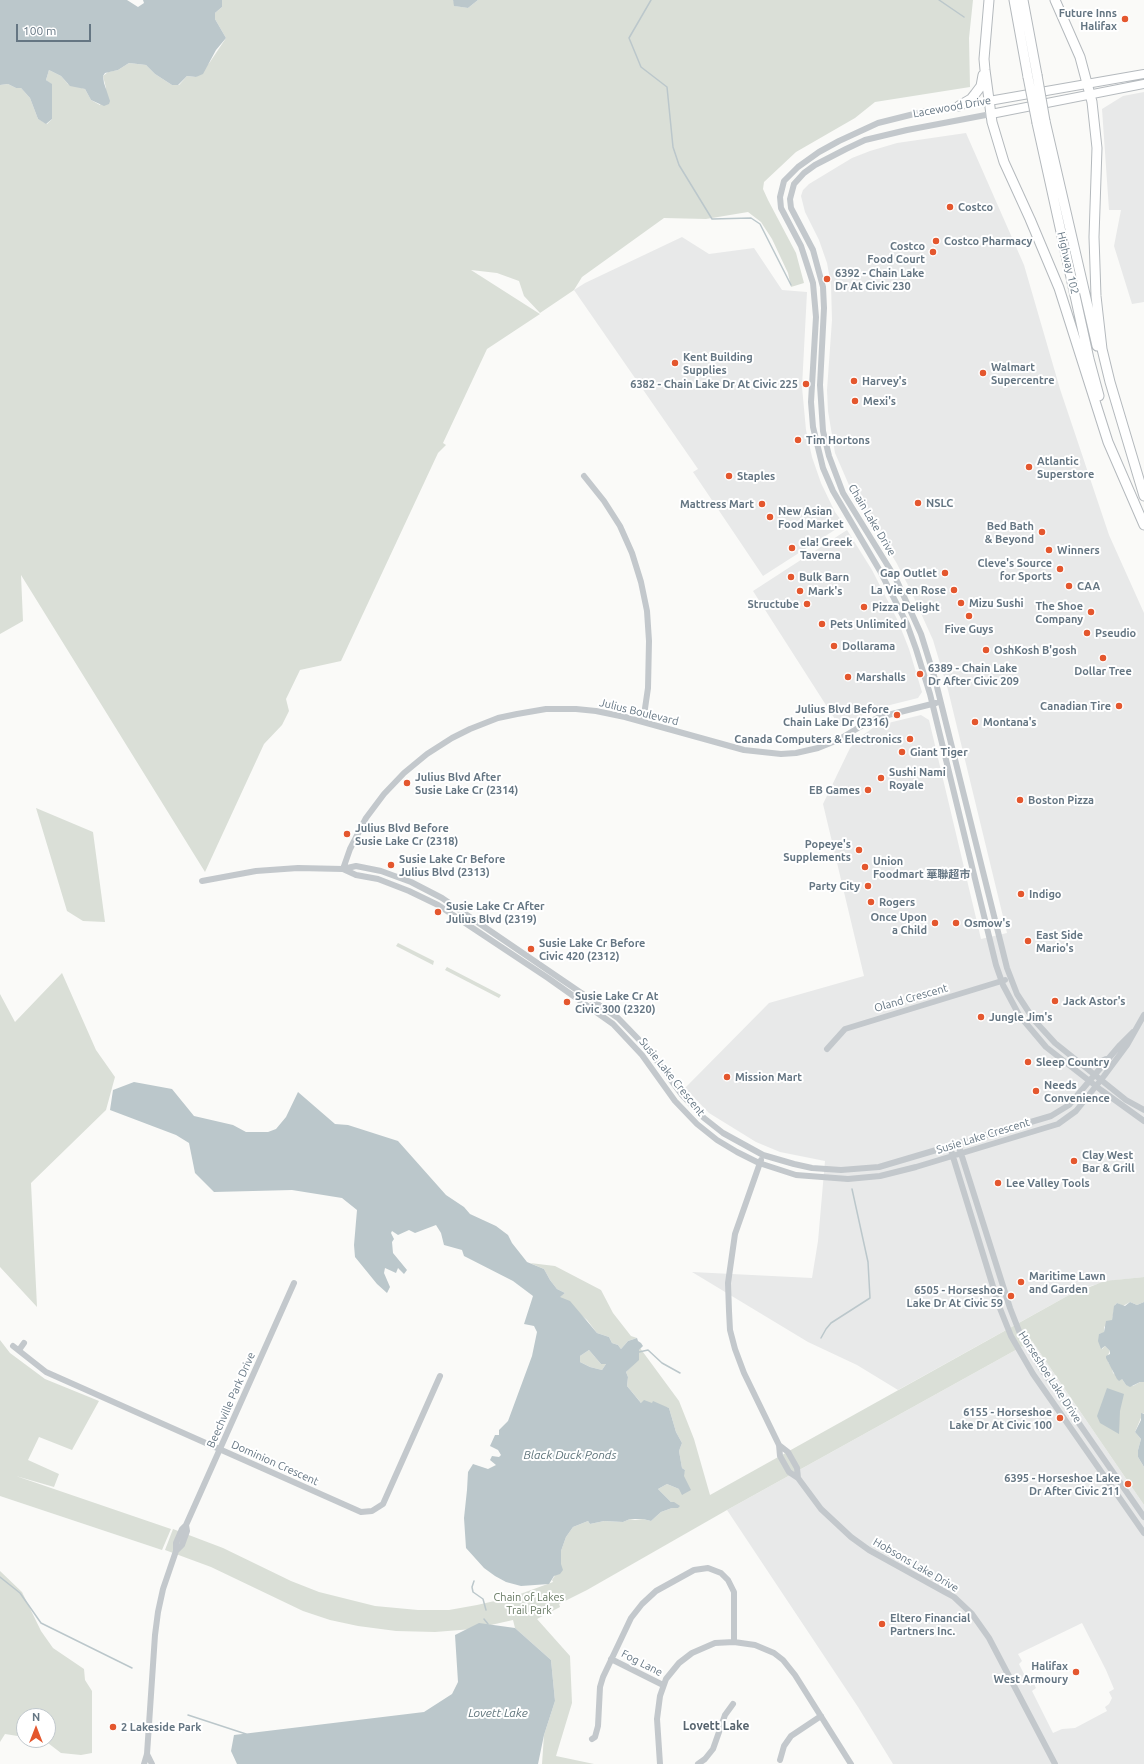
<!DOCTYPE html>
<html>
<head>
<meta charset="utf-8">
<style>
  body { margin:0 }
  #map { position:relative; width:1144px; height:1764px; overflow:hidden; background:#fafaf8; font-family:Ubuntu,sans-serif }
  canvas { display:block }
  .north { position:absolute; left:16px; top:1708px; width:40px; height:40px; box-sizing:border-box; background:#fff; border:1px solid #c1c8cd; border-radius:50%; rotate:0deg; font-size:11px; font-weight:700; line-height:16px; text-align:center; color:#657683 }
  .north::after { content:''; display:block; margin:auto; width:14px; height:18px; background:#e4572e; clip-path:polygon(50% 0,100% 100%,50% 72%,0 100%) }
  .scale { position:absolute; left:16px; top:24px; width:75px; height:18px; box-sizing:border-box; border:2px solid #657683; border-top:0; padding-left:5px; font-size:12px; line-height:14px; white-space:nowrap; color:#657683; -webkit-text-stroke:3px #fff; paint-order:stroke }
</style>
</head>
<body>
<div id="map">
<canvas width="1144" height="1764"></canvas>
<div class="north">N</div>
<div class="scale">100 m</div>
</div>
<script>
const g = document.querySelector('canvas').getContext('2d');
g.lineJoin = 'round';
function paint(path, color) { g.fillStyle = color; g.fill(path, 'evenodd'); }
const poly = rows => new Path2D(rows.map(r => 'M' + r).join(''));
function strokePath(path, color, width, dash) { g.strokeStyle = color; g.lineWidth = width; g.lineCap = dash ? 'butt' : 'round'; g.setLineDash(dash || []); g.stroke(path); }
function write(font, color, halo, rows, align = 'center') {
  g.font = font + ' Ubuntu,"Noto Sans SC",sans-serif'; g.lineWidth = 4; g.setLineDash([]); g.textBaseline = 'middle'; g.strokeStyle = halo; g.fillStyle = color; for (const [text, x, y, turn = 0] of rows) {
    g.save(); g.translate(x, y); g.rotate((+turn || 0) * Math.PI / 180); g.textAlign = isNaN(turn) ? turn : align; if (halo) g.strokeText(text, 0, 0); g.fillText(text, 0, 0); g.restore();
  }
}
const built = poly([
  [1144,92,1144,302,1132,304,1114,246,1121,210,1109,210,1102,109,1123,96],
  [966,133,1024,265,1060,389,1109,535,1144,613,1144,1277,1117,1280,1090,1286,1069,1295,898,1390,857,1365,808,1342,692,1272,812,1278,818,1241,825,1161,780,1152,756,1142,709,1113,685,1088,769,1003,864,976,823,804,850,748,860,737,873,728,884,724,921,715,929,720,981,939,1007,933,948,690,933,640,910,589,896,562,852,492,835,453,828,411,827,390,832,320,831,285,827,263,819,240,805,212,801,196,803,190,809,184,852,158,870,151,897,143],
  [682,237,709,254,754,248,782,290,807,292,802,387,806,430,812,457,821,483,835,512,844,524,763,576,693,472,698,469,574,290,585,283],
  [847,530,872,570,898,621,909,649,922,692,918,698,874,709,840,727,753,591],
  [1032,1341,1144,1505,1144,1764,893,1764,858,1707,727,1510],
  [1082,1623,1106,1670,1114,1689,1109,1692,1112,1698,1109,1704,1105,1707,1107,1711,1075,1728,1062,1729,1053,1733,1032,1691,1036,1688,1034,1684,1030,1686,1019,1664,1022,1661,1018,1654]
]);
const green = poly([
  [222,0,453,0,455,6,468,8,478,0,973,0,969,38,970,87,875,102,855,118,796,152,764,182,763,189,768,200,796,253,804,283,791,287,788,273,772,239,761,222,748,212,706,219,664,218,582,277,574,290,540,313,524,296,519,281,497,273,471,270,540,314,487,349,443,443,446,445,438,453,341,661,300,670,286,699,289,711,282,725,264,744,205,872,21,575,23,621,0,634,0,85,8,84,16,88,21,88,30,98,38,119,47,124,52,119,52,88,51,84,46,80,49,70,61,76,68,84,85,89,91,100,100,105,106,88,103,76,108,72,118,70,129,63,146,65,155,74,172,85,179,85,187,76,196,77,210,62,226,38,215,19,215,13,222,7],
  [36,808,93,832,105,922,83,921,67,911],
  [398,943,434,961,433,965,396,946],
  [447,967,501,995,499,998,445,970],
  [62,973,96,1050,115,1077,106,1110,31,1183,37,1307,0,1267,0,994,15,1022],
  [530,1263,555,1266,601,1290,613,1313,631,1336,637,1338,628,1341,621,1349,618,1345,612,1343,609,1337,597,1333,587,1320,559,1297,565,1293,557,1289,550,1280,544,1269],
  [1144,1277,1144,1302,1137,1305,1130,1302,1123,1306,1117,1303,1115,1305,1112,1320,1104,1327,1104,1333,1099,1334,1102,1349,1105,1346,1110,1351,1108,1355,1108,1362,1112,1368,1113,1373,1122,1379,1126,1385,1133,1386,1140,1382,1144,1382,1144,1414,1143,1413,1135,1432,1141,1439,1138,1450,1138,1457,1144,1467,1144,1505,1032,1341,727,1510,587,1590,559,1604,560,1607,537,1619,570,1656,572,1703,556,1756,594,1764,542,1764,544,1735,555,1701,551,1660,515,1628,513,1620,473,1629,435,1632,396,1631,358,1626,330,1620,303,1611,211,1567,165,1550,173,1529,223,1548,291,1581,319,1592,375,1606,418,1610,449,1610,477,1605,512,1597,553,1582,552,1580,561,1566,561,1551,566,1537,573,1527,588,1521,590,1524,604,1521,623,1522,630,1519,635,1520,643,1519,651,1521,661,1512,672,1508,671,1502,658,1489,667,1484,679,1489,685,1470,682,1468,679,1451,682,1443,676,1432,669,1408,652,1403,642,1404,627,1386,628,1377,626,1372,632,1366,640,1348,679,1401,694,1439,710,1495,1069,1295,1105,1281],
  [0,1340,10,1353,45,1379,99,1401,72,1450,39,1437,28,1460,59,1474,54,1487,16,1476,171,1529,162,1550,0,1496],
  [589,1350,601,1364,606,1364,602,1370,590,1367,580,1362,580,1356],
  [0,1571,22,1592,41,1631,53,1648,84,1669,85,1680,92,1691,92,1753,81,1755,61,1753,44,1740,48,1740,48,1716,24,1716,24,1737,5,1734,0,1742]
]);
const water = poly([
  [0,0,127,0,138,7,144,3,143,0,222,0,222,7,215,13,215,19,226,38,216,50,203,74,196,77,187,76,178,85,172,85,155,74,146,65,129,63,118,70,105,73,103,76,104,83,110,101,109,104,104,106,91,100,85,89,70,86,61,76,49,70,46,80,52,84,52,119,46,124,38,119,30,98,21,88,16,88,8,84,0,85],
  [453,0,478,0,468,8,454,6],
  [134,1082,172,1089,194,1116,233,1125,246,1132,268,1132,276,1129,286,1117,298,1092,335,1124,348,1125,398,1141,446,1195,464,1207,470,1214,496,1226,508,1235,512,1243,527,1262,544,1269,550,1280,557,1289,565,1293,560,1297,570,1301,597,1333,609,1337,612,1343,618,1345,621,1349,628,1341,637,1338,638,1341,641,1343,643,1346,639,1350,639,1360,626,1372,628,1377,627,1386,641,1403,644,1400,652,1403,653,1401,669,1408,676,1432,682,1443,679,1451,682,1468,685,1470,684,1476,691,1490,682,1495,679,1489,667,1484,658,1489,671,1502,674,1502,680,1506,678,1508,672,1508,661,1512,651,1521,643,1519,630,1519,623,1522,604,1521,590,1524,588,1521,573,1527,566,1537,561,1551,561,1564,563,1570,560,1574,554,1576,549,1584,521,1586,506,1582,495,1576,484,1568,466,1548,464,1518,467,1490,468,1472,473,1464,488,1469,496,1465,490,1460,492,1456,499,1457,501,1455,498,1450,490,1446,495,1435,499,1435,499,1430,508,1421,532,1356,537,1332,534,1326,524,1324,533,1296,513,1281,464,1256,462,1250,444,1245,441,1233,436,1225,415,1233,409,1230,398,1235,392,1231,391,1233,394,1239,392,1242,393,1253,407,1270,404,1274,398,1268,396,1273,385,1268,384,1273,390,1287,387,1293,377,1284,355,1257,354,1245,357,1210,342,1198,292,1190,214,1192,195,1173,189,1143,176,1135,110,1110,113,1090],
  [589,1350,601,1364,606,1364,602,1370,590,1367,580,1362,580,1356],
  [1130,1302,1137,1305,1144,1302,1144,1382,1140,1382,1130,1387,1126,1385,1122,1379,1119,1381,1117,1379,1106,1358,1106,1356,1110,1354,1110,1351,1105,1346,1101,1349,1098,1341,1099,1334,1104,1332,1106,1321,1112,1320,1114,1306,1117,1303,1125,1306],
  [1107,1388,1124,1394,1120,1411,1119,1434,1100,1423,1097,1416],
  [1141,1413,1144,1414,1144,1467,1138,1457,1138,1450,1141,1439,1135,1432,1141,1420],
  [479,1623,515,1628,551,1660,555,1701,544,1735,538,1764,237,1764,231,1751,234,1735,424,1712,452,1694,458,1682,455,1635]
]);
const stream = poly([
  [651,0,629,38,641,67,667,87,673,147,679,165,712,219,751,218,760,224,791,285],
  [939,0,964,17],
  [821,1338,826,1329,831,1323,870,1298,868,1262,852,1189],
  [639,1352,648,1350,662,1363,680,1373],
  [0,1577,20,1593,41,1623,132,1668],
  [474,1581,472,1587,473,1592,483,1599,486,1610],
  [484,1619,488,1624],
  [188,1715,246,1734]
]);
const minor = poly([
  [989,101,922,112,878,123,839,141,819,152,798,167,784,181,780,197,781,208,801,246,813,283,816,317,811,402,813,427,823,468,833,491,880,571,907,624,916,649,930,694,996,965,1003,985,1019,1015,1046,1047,1101,1090,1144,1121],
  [991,114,907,130,865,140,846,149,815,165,804,173,794,184,790,199,791,208,813,250,823,287,824,308,820,385,823,431,829,456,843,493,896,579,921,634,935,679,1007,968,1017,994,1034,1020,1055,1043,1126,1100,1144,1110],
  [584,476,604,501,620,526,632,553,641,582,647,611,649,641,648,688,643,722],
  [343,869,356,875,378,879,409,891,438,905,548,978,613,1024,642,1055,675,1101,697,1124,717,1140,737,1152,759,1163,796,1175,848,1179,880,1176,916,1167,1058,1124,1076,1111,1104,1076,1127,1045,1144,1015],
  [343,869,350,849,366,818,384,794,404,773,427,754,452,738,470,729,498,718,517,714,546,709,576,709,596,711,625,717,744,750,781,754,796,753,818,748,838,740,863,725,880,717,936,703],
  [202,881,256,871,298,868,343,869,356,866,381,871,411,882,442,898,618,1018,648,1049,682,1095,704,1118,723,1133,763,1155,794,1164,812,1168,841,1170,879,1167,1051,1116,1069,1105,1120,1045,1133,1032],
  [827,1049,845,1029,1005,980],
  [1081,1063,1093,1065,1106,1059],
  [958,1144,1010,1308,1019,1331,1042,1370,1144,1517],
  [950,1147,999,1306,1011,1336,1033,1374,1144,1533],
  [761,1160,735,1234,728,1283,729,1311,730,1330,735,1349,744,1373,779,1445,780,1456,789,1472,798,1478,821,1509,851,1537,869,1550,945,1592,954,1597,972,1614,989,1638,1055,1764],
  [13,1346,46,1372,361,1512,372,1511,383,1504,440,1376],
  [19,1350,24,1343],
  [779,1445,788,1452,797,1468,798,1478],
  [176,1551,182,1545,187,1531,186,1525],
  [611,1659,663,1685],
  [592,1739,595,1737,598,1726,600,1687,603,1677,631,1618,642,1604,656,1591,694,1570,708,1568,721,1573,728,1580,734,1592,734,1642],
  [147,1754,152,1764],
  [780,1760,784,1746,791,1736,821,1716],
  [144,1764,147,1754,155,1635,158,1612,163,1589,176,1551,176,1543,182,1529,186,1525,294,1283],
  [660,1764,657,1719,660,1696,666,1679,679,1663,692,1653,715,1643,734,1642,755,1645,774,1653,783,1660,795,1675,851,1764],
  [698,1764,705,1759,713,1749,725,1715,733,1704]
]);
const major = poly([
  [989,101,1144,74],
  [991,114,1144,84]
]);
const highway = poly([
  [989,0,984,59,985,70,992,122,1004,162,1030,219,1059,288,1108,442,1144,525],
  [1014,0,1028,77],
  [1023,0,1037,75],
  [1055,0,1080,57,1092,102,1097,148,1094,237,1096,296,1102,349,1110,382,1144,496],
  [959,106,971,99,975,94,981,86,983,75],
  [1045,121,1097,346],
  [1037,123,1089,359,1099,396]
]);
const highwayBridge = poly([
  [1037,75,1045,121],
  [1028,77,1037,123]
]);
const markers = [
  [1125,19,4,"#e4572e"],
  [950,207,4,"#e4572e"],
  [936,241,4,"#e4572e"],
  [933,252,4,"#e4572e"],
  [827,279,4,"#e4572e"],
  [675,363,4,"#e4572e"],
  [983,373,4,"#e4572e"],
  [854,381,4,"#e4572e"],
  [806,384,4,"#e4572e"],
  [855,401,4,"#e4572e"],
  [798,440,4,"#e4572e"],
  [1029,467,4,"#e4572e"],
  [729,476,4,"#e4572e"],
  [918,503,4,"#e4572e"],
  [762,504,4,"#e4572e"],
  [770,517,4,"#e4572e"],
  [1042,532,4,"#e4572e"],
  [792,548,4,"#e4572e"],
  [1049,550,4,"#e4572e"],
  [1060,569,4,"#e4572e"],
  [945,573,4,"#e4572e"],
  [791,577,4,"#e4572e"],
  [1069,586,4,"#e4572e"],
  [954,590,4,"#e4572e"],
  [800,591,4,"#e4572e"],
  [961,603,4,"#e4572e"],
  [807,604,4,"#e4572e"],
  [864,607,4,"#e4572e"],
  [1091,612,4,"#e4572e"],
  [969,616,4,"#e4572e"],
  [822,624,4,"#e4572e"],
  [1087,633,4,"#e4572e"],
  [834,646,4,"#e4572e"],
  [986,650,4,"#e4572e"],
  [1103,658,4,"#e4572e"],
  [920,674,4,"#e4572e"],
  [848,677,4,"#e4572e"],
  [1119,706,4,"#e4572e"],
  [897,715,4,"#e4572e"],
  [975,722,4,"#e4572e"],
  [910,739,4,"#e4572e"],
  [902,752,4,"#e4572e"],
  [881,778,4,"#e4572e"],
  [407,783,4,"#e4572e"],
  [868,790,4,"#e4572e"],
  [1020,800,4,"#e4572e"],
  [347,834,4,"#e4572e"],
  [859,850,4,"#e4572e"],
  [391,865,4,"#e4572e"],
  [865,867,4,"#e4572e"],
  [868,886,4,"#e4572e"],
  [1021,894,4,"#e4572e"],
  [871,902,4,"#e4572e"],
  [438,912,4,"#e4572e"],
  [935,923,4,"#e4572e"],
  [956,923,4,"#e4572e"],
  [1028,941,4,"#e4572e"],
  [531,949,4,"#e4572e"],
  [1055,1001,4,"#e4572e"],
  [567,1002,4,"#e4572e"],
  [981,1017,4,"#e4572e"],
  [1028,1062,4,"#e4572e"],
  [727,1077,4,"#e4572e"],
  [1036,1091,4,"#e4572e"],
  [1074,1161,4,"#e4572e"],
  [998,1183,4,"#e4572e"],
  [1021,1282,4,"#e4572e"],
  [1011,1296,4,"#e4572e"],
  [1060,1418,4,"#e4572e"],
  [1128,1484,4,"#e4572e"],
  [882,1624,4,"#e4572e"],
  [1076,1672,4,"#e4572e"],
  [113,1727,4,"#e4572e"]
];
const poiNames = [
  ["Future Inns",1117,13,"right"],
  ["Halifax",1117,26,"right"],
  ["Costco",958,207],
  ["Costco Pharmacy",944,241],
  ["Costco",925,246,"right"],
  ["Food Court",925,259,"right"],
  ["6392 - Chain Lake",835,273],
  ["Dr At Civic 230",835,286],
  ["Kent Building",683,357],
  ["Supplies",683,370],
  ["Walmart",991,367],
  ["Supercentre",991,380],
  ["Harvey's",862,381],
  ["6382 - Chain Lake Dr At Civic 225",798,384,"right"],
  ["Mexi's",863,401],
  ["Tim Hortons",806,440],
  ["Atlantic",1037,461],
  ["Superstore",1037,474],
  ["Staples",737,476],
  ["NSLC",926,503],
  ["Mattress Mart",754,504,"right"],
  ["New Asian",778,511],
  ["Food Market",778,524],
  ["Bed Bath",1034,526,"right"],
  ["& Beyond",1034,539,"right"],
  ["ela! Greek",800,542],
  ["Taverna",800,555],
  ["Winners",1057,550],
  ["Cleve's Source",1052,563,"right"],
  ["for Sports",1052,576,"right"],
  ["Gap Outlet",937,573,"right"],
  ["Bulk Barn",799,577],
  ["CAA",1077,586],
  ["La Vie en Rose",946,590,"right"],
  ["Mark's",808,591],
  ["Mizu Sushi",969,603],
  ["Structube",799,604,"right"],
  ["The Shoe",1083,606,"right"],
  ["Company",1083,619,"right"],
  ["Pizza Delight",872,607],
  ["Pets Unlimited",830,624],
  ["Five Guys",969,629,"center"],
  ["Pseudio",1095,633],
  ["Dollarama",842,646],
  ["OshKosh B'gosh",994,650],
  ["6389 - Chain Lake",928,668],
  ["Dr After Civic 209",928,681],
  ["Dollar Tree",1103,671,"center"],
  ["Marshalls",856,677],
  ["Canadian Tire",1111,706,"right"],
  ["Julius Blvd Before",889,709,"right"],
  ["Chain Lake Dr (2316)",889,722,"right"],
  ["Montana's",983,722],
  ["Canada Computers & Electronics",902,739,"right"],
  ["Giant Tiger",910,752],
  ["Sushi Nami",889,772],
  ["Royale",889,785],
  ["Julius Blvd After",415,777],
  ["Susie Lake Cr (2314)",415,790],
  ["EB Games",860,790,"right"],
  ["Boston Pizza",1028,800],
  ["Julius Blvd Before",355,828],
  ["Susie Lake Cr (2318)",355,841],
  ["Popeye's",851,844,"right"],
  ["Supplements",851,857,"right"],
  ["Susie Lake Cr Before",399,859],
  ["Julius Blvd (2313)",399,872],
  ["Union",873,861],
  ["Foodmart 華聯超市",873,874],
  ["Party City",860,886,"right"],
  ["Indigo",1029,894],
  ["Rogers",879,902],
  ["Susie Lake Cr After",446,906],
  ["Julius Blvd (2319)",446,919],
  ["Once Upon",927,917,"right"],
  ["a Child",927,930,"right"],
  ["Osmow's",964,923],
  ["East Side",1036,935],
  ["Mario's",1036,948],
  ["Susie Lake Cr Before",539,943],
  ["Civic 420 (2312)",539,956],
  ["Susie Lake Cr At",575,996],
  ["Civic 300 (2320)",575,1009],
  ["Jack Astor's",1063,1001],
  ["Jungle Jim's",989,1017],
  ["Sleep Country",1036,1062],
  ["Mission Mart",735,1077],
  ["Needs",1044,1085],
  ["Convenience",1044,1098],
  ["Clay West",1082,1155],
  ["Bar & Grill",1082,1168],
  ["Lee Valley Tools",1006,1183],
  ["Maritime Lawn",1029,1276],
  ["and Garden",1029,1289],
  ["6505 - Horseshoe",1003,1290,"right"],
  ["Lake Dr At Civic 59",1003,1303,"right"],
  ["6155 - Horseshoe",1052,1412,"right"],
  ["Lake Dr At Civic 100",1052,1425,"right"],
  ["6395 - Horseshoe Lake",1120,1478,"right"],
  ["Dr After Civic 211",1120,1491,"right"],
  ["Eltero Financial",890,1618],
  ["Partners Inc.",890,1631],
  ["Halifax",1068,1666,"right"],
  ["West Armoury",1068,1679,"right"],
  ["2 Lakeside Park",121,1727]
];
const streetNames = [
  ["Lacewood Drive",952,107,-10],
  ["Highway 102",1068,263,77],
  ["Chain Lake Drive",872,520,59],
  ["Julius Boulevard",639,712,14],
  ["Oland Crescent",911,998,-16],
  ["Susie Lake Crescent",672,1077,51],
  ["Susie Lake Crescent",983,1136,-17],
  ["Horseshoe Lake Drive",1050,1377,57],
  ["Beechville Park Drive",231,1400,-66],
  ["Dominion Crescent",275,1463,24],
  ["Hobsons Lake Drive",916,1565,30],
  ["Fog Lane",642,1663,27]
];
const parkNames = [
  ["Chain of Lakes",529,1597],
  ["Trail Park",529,1610]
];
const waterNames = [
  ["Black Duck Ponds",570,1455],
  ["Lovett Lake",498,1713]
];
const neighbourhoodNames = [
  ["Lovett Lake",716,1726]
];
paint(built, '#e8e9e9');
paint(green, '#dadfd7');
paint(water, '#bbc7cb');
strokePath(stream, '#bbc7cb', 1.5);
strokePath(major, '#b5babe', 10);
strokePath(highway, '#b4b9bd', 11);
strokePath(minor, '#c3c8cc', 6);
strokePath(major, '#fff', 8);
strokePath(highway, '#fff', 9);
strokePath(highwayBridge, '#b4b9bd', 11, []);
strokePath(highwayBridge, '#fff', 9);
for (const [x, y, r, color] of markers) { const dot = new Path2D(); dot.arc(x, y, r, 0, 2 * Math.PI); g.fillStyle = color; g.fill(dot); strokePath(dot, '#fff', 1.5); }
write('bold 11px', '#657683', '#fff', poiNames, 'left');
write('11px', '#657683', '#fff', streetNames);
write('11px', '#687a64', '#fff', parkNames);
write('italic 12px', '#60757c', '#fff', waterNames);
write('bold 12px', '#57646e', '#fff', neighbourhoodNames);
</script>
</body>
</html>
